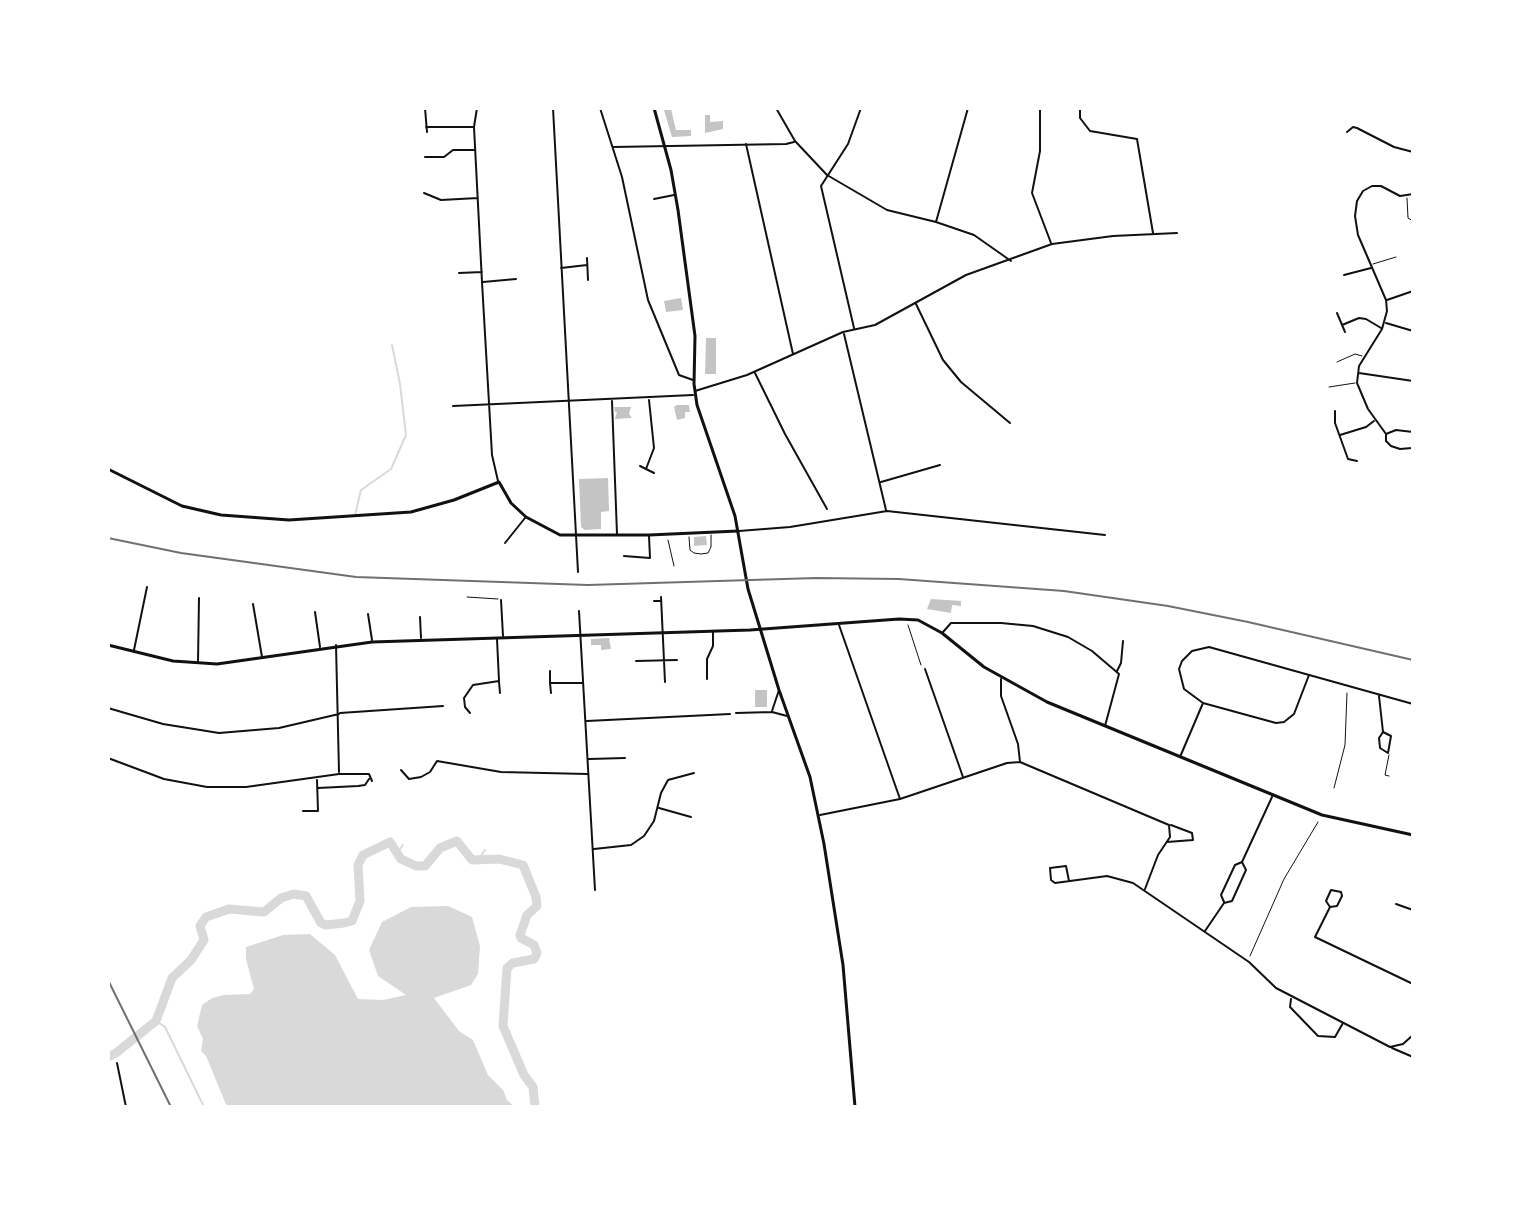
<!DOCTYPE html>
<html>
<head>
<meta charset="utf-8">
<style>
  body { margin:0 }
  #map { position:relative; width:1521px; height:1215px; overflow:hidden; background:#fff; font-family:"Source Sans 3",sans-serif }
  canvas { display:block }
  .frame { position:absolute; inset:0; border:110px solid #fff; pointer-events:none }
</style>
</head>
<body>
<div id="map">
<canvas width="1521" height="1215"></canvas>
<div class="frame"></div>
</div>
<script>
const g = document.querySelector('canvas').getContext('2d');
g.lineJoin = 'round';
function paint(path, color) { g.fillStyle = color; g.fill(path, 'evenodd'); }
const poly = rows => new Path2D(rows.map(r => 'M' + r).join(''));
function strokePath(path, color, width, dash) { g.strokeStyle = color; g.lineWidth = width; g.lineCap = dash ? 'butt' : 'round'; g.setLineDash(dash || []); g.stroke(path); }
const water = poly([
  [448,906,472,917,480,946,478,974,471,985,434,998,459,1031,473,1040,488,1075,503,1090,507,1100,515,1107,227,1107,206,1056,201,1051,203,1039,197,1026,202,1005,212,998,224,995,250,994,254,989,246,959,246,947,283,935,310,934,335,955,358,999,383,1000,406,995,378,976,369,950,382,922,411,907]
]);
const stream = poly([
  [355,515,361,490,391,469,406,435,400,384,392,345],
  [397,853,403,845],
  [477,861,485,850],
  [156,1021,165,1027,204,1107]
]);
const river = poly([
  [108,1057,116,1053,156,1021,172,978,191,960,204,940,200,926,206,917,229,909,264,912,281,898,294,894,306,896,321,923,326,925,344,923,352,921,360,901,358,865,363,855,390,842,401,859,416,866,425,866,440,848,457,841,472,860,499,859,523,865,536,897,537,906,527,915,520,935,521,938,534,945,537,953,534,959,513,963,507,968,503,1026,524,1075,533,1087,535,1107]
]);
const building = poly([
  [671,109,676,130,691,130,691,136,672,137,664,110],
  [705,115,710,115,710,122,723,121,723,129,705,133],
  [681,298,683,310,666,312,664,301],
  [706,338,716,338,716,374,705,374],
  [677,405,689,405,690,412,685,412,685,418,677,420,674,407],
  [614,407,631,407,629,414,632,418,615,419,617,412,615,412],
  [608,478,609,511,601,512,601,529,585,530,581,527,579,479],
  [706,536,707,545,694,546,694,537],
  [931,599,961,601,961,606,952,605,951,613,927,609],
  [609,638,611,649,601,650,601,645,591,645,591,639],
  [755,690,767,690,767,707,755,707]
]);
const path = poly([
  [668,540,674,566],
  [908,625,921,665],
  [1334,788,1345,745,1347,693],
  [1250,956,1284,879,1318,822]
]);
const service = poly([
  [1407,198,1408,218,1413,221],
  [1373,264,1396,257],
  [1337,362,1355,354,1362,356],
  [1329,387,1355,383],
  [689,537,690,550,694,553,701,554,708,553,711,547,711,535],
  [467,597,498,599],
  [1389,776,1385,775,1389,755]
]);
const minor = poly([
  [425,108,427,132],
  [477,108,474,127,482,282,492,455,498,481],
  [553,108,578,572],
  [600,108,622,177,648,300,679,375,693,380],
  [776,108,795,141,827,175,887,210,936,222,974,235,1011,261],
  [1040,108,1040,151,1032,193,1051,243],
  [1080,108,1080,118,1090,131,1137,139,1153,233],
  [426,127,473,127],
  [1347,132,1353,127,1357,128,1394,147,1413,152],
  [746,144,793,354],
  [613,147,786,144,794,142],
  [425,157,444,157,453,150,475,150],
  [424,193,441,200,478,198],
  [654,199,674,195],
  [936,222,968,108],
  [587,258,588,280],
  [561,268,587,265],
  [459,273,482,272],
  [1344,275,1371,268],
  [483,282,516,279],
  [1387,300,1413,291],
  [916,304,943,360,961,382,1010,423],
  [1337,313,1345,332],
  [1386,323,1413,331],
  [1342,325,1359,318,1366,319,1381,328],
  [854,328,821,186,848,144,861,108],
  [844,334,886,510],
  [755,373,785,434,827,509],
  [1359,373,1413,381],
  [695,391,747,375,843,332,875,325,966,275,1052,244,1113,236,1177,233],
  [612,401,617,534],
  [453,406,693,395],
  [1335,411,1335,423,1348,459,1357,461],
  [1386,434,1368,409,1357,383,1359,366,1382,329,1387,311,1386,300,1358,235,1355,216,1357,201,1363,191,1372,186,1381,186,1400,196,1413,194],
  [1340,435,1366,427,1374,421],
  [1412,448,1400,449,1391,446,1386,441,1386,434,1396,430,1413,432],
  [640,466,654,473],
  [646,469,654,448,649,400],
  [881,482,940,465],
  [739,531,790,527,887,511,1105,535],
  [505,543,525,518],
  [624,556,650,558,649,536],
  [661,597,665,682],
  [501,600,503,636],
  [654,601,660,601],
  [253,604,262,657],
  [579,611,595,890],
  [315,612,320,647],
  [368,614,372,640],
  [420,617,421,638],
  [839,625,900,799],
  [943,632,951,623,1001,623,1033,626,1068,637,1092,651,1119,674,1105,726],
  [336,645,339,772],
  [134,650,147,587],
  [636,661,677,660],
  [198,662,199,598],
  [925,669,963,777],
  [550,671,550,682],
  [1117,671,1121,663,1123,641],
  [707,679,707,659,713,646,713,632],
  [1001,679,1001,696,1018,744,1020,762],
  [499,682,500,693],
  [551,693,550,683,582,683],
  [1379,696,1383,732,1379,738,1380,748,1388,753,1391,736,1383,732],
  [1203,703,1184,689,1179,669,1182,661,1192,651,1209,647,1413,704],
  [108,708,163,724,219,733,279,728,339,714],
  [772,711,779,690],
  [340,713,443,706],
  [470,713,465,707,464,698,473,685,499,681,497,639],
  [736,713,772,712,787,716],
  [587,721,730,714],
  [1180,757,1203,703,1276,723,1284,722,1294,714,1309,675],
  [108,758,164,779,207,787,246,787,339,774,369,774,372,781],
  [589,759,625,758],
  [401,770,409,779,421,777,430,772,437,761,501,772,587,774],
  [318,788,358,786,365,785,369,779],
  [659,808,691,817],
  [303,811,318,811,317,780],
  [820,815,900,799,1007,763,1020,762,1169,825,1170,837,1158,855,1145,889],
  [1167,842,1193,840,1192,833,1171,825],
  [594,849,631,845,644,836,654,821,661,793,668,780,694,773],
  [1069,881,1066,866,1050,868,1051,880,1055,883,1107,876,1133,883,1249,962,1276,988,1390,1047,1403,1044,1413,1035],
  [1224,902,1221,895,1235,865,1242,862],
  [1396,904,1413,910],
  [1330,907,1337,906,1342,896,1341,892,1331,890,1326,901,1330,907,1315,937,1413,984],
  [1205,931,1224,903,1232,901,1246,870,1242,862,1272,797],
  [1291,999,1290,1007,1318,1036,1335,1037,1343,1023],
  [1392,1048,1413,1057],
  [117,1063,126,1107]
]);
const tertiary = poly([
  [108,469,182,506,221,515,289,520,411,512,454,500,499,482,511,503,526,517,560,535,649,535,738,531],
  [108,645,173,661,217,664,372,642,750,630,899,619,918,620,942,633,984,667,1047,702,1322,815,1413,835]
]);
const secondary = poly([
  [654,108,671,170,678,210,695,336,694,384,697,405,735,516,748,589,779,690,810,777,824,844,843,965,855,1107]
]);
const rail = poly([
  [108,538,181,553,356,577,588,585,816,578,899,579,1064,591,1168,606,1248,622,1413,660],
  [108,980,171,1107]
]);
paint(water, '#d9d9d9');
strokePath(stream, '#d9d9d9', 2);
strokePath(river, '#d9d9d9', 9);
paint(building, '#c4c4c4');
strokePath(path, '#111', 1);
strokePath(service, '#111', 1);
strokePath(minor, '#111', 2);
strokePath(tertiary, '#111', 3);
strokePath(secondary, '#111', 3);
strokePath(rail, '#707070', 2);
</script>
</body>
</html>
